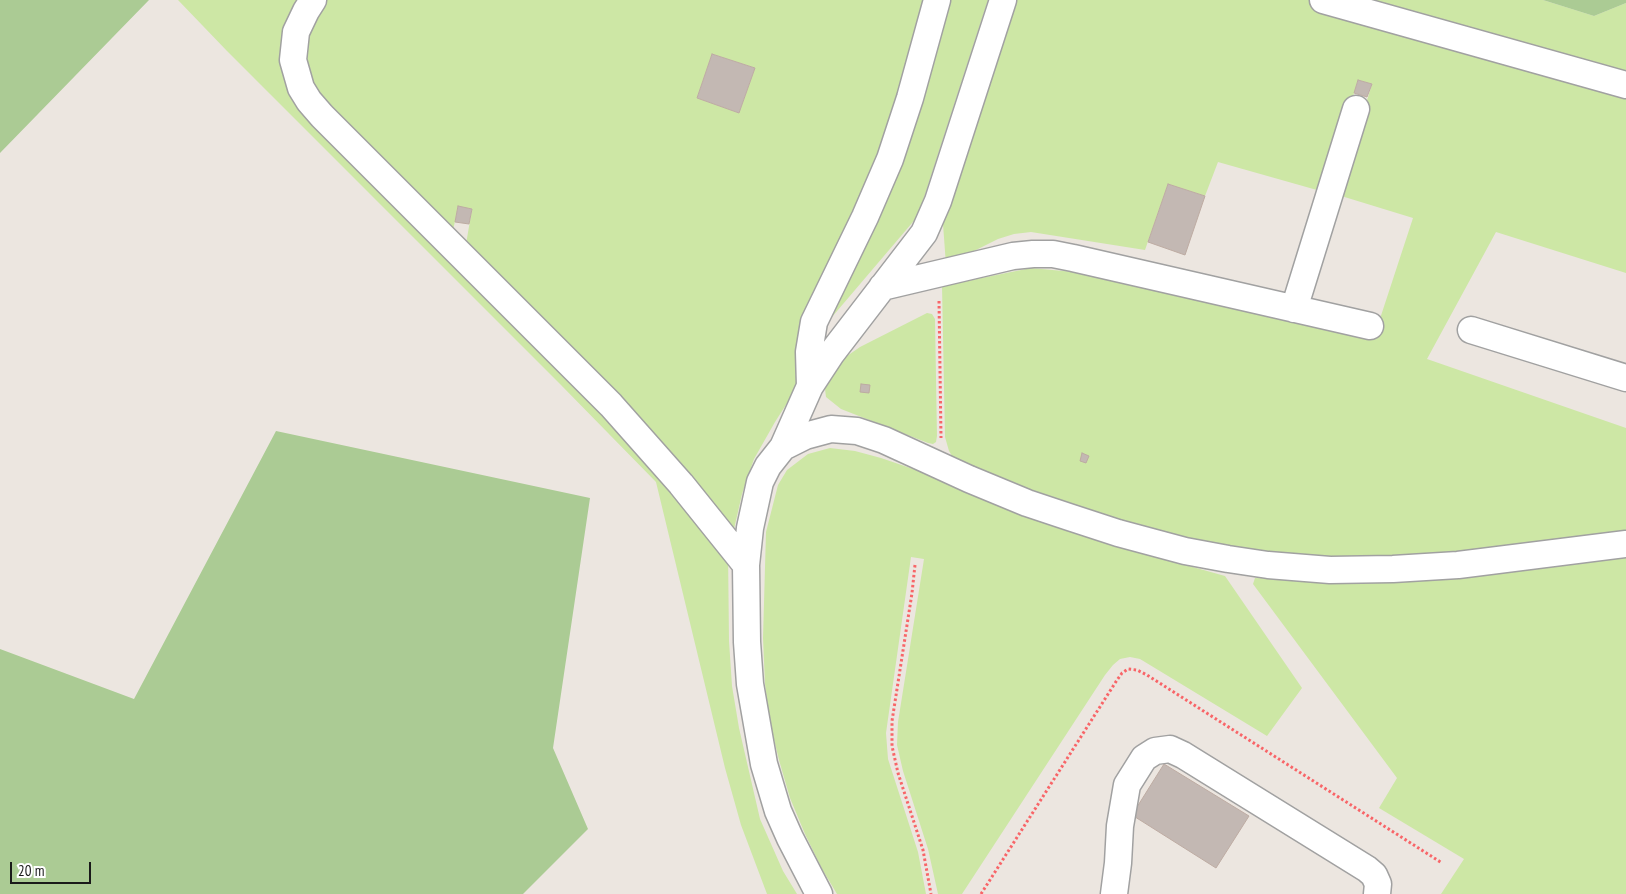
<!DOCTYPE html>
<html>
<head>
<meta charset="utf-8">
<style>
  body { margin:0 }
  #map { position:relative; width:1626px; height:894px; overflow:hidden; background:#ece6e0; font-family:"PT Sans Narrow",sans-serif }
  canvas { display:block }
  .scale { position:absolute; left:10px; top:862px; width:81px; height:22px; box-sizing:border-box; border:2px solid #1a1a1a; border-top:0; padding-left:6px; font-size:15px; line-height:18px; white-space:nowrap; color:#1a1a1a; -webkit-text-stroke:4px #fff; paint-order:stroke }
</style>
</head>
<body>
<div id="map">
<canvas width="1626" height="894"></canvas>
<div class="scale">20 m</div>
</div>
<script>
const g = document.querySelector('canvas').getContext('2d');
g.lineJoin = 'round';
function paint(path, color) { g.fillStyle = color; g.fill(path, 'evenodd'); }
const poly = rows => new Path2D(rows.map(r => 'M' + r).join(''));
function strokePath(path, color, width, dash) { g.strokeStyle = color; g.lineWidth = width; g.lineCap = dash ? 'butt' : 'round'; g.setLineDash(dash || []); g.stroke(path); }
const grass = poly([
  [178,0,304,0,287,59,574,376,728,551,729,641,732,686,739,728,760,819,783,871,797,894,767,894,741,825,725,768,656,482,561,385,227,51],
  [321,0,928,0,900,97,796,389,775,422,754,459,742,494,732,538,465,250,472,209,458,207,451,240,326,111,303,72,311,14],
  [712,54,755,68,739,113,697,98],
  [949,0,988,0,918,216,826,324],
  [1017,0,1309,0,1626,90,1626,273,1496,232,1427,359,1626,428,1626,535,1517,547,1394,558,1335,557,1273,553,1185,539,1121,522,1031,490,967,464,952,456,949,451,945,437,942,286,1031,268,1074,272,1373,340,1413,218,1338,195,1372,84,1358,80,1324,192,1218,162,1205,196,1168,184,1145,250,1031,232,1014,234,998,239,946,265,943,224],
  [1341,0,1543,0,1594,16,1626,3,1626,80],
  [927,313,932,314,935,319,937,436,936,442,933,444,928,443,841,409,826,397,825,389,828,380,835,367,847,356,860,347],
  [830,448,855,451,881,458,922,472,1022,514,1114,545,1225,576,1302,688,1267,736,1140,659,1130,657,1120,659,1113,665,1105,675,962,894,938,894,928,849,903,771,897,745,898,722,924,559,911,557,886,733,888,759,918,852,926,894,837,894,822,869,805,834,790,798,779,760,770,723,765,684,763,638,766,532,778,485,787,470,808,454],
  [1626,555,1626,894,1441,894,1464,859,1379,808,1397,778,1253,584,1255,578,1395,582,1520,571]
]);
const forest = poly([
  [0,0,149,0,0,153],
  [1543,0,1626,0,1626,3,1594,16],
  [276,431,590,498,553,748,588,829,523,894,0,894,0,649,134,699]
]);
const building = poly([
  [712,54,755,68,739,113,697,98,712,54],
  [1358,80,1372,84,1367,97,1354,93,1358,80],
  [1168,184,1205,196,1185,255,1148,242,1168,184],
  [458,206,472,209,469,224,455,222,458,206],
  [861,384,870,385,869,393,860,392,861,384],
  [1082,453,1089,456,1086,463,1080,461,1082,453],
  [1164,764,1249,816,1216,868,1132,815,1164,764]
]);
const path = poly([
  [939,301,941,438],
  [915,565,912,593,892,721,892,746,898,773,923,850,931,894],
  [981,894,1117,680,1122,673,1128,669,1137,670,1147,675,1442,863]
]);
const minor = poly([
  [313,0,306,11,296,32,293,60,301,88,309,101,322,116,611,405,681,484,746,565],
  [1323,0,1626,85],
  [882,287,1013,256,1033,254,1053,254,1073,258,1370,326],
  [1294,309,1356,109],
  [1471,330,1626,378],
  [810,386,809,352,814,322,865,217,890,159,910,98,937,0],
  [783,447,810,386,831,354,924,233,938,201,1003,0],
  [819,894,790,838,778,811,764,764,750,684,747,642,746,565,750,528,760,482,768,466,783,447,805,436,831,429,857,431,884,440,969,479,1027,503,1069,517,1118,533,1185,551,1228,559,1268,565,1330,570,1393,569,1458,565,1626,544],
  [1114,894,1118,863,1120,826,1127,785,1144,758,1155,751,1170,749,1183,755,1367,869,1374,875,1378,884,1377,894]
]);
paint(grass, '#cde7a5');
paint(forest, '#abcb94');
paint(building, '#c3b8b3');
strokePath(building, '#bdaba2', 1);
strokePath(minor, '#a1a1a1', 29);
strokePath(path, '#f86568', 3, [2.5, 2.5]);
strokePath(minor, '#fff', 26);
</script>
</body>
</html>
